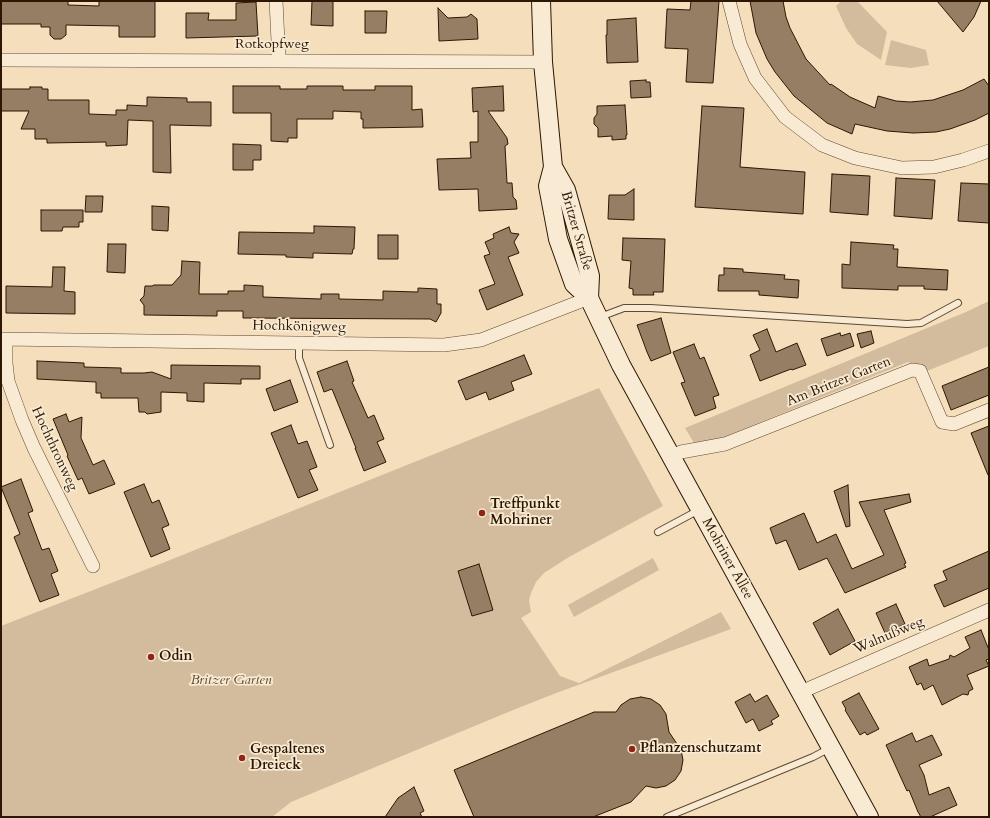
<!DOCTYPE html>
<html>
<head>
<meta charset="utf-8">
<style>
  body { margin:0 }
  #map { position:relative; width:990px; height:818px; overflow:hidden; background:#f5debc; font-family:Cardo,serif }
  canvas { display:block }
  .frame { position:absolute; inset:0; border:2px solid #2c1703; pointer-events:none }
</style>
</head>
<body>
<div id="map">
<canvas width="990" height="818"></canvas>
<div class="frame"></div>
</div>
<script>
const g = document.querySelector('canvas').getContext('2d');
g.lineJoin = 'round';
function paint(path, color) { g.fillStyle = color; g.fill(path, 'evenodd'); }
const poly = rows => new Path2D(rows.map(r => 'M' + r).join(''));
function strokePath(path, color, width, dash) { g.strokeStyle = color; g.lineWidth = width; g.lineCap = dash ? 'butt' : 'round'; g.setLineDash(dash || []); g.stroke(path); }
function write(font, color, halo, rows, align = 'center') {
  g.font = font + ' Cardo,serif'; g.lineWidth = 3.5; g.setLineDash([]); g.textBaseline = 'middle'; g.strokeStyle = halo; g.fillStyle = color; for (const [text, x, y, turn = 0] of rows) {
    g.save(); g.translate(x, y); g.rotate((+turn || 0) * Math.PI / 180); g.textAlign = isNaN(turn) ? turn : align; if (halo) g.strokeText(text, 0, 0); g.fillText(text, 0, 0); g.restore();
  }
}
const green = poly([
  [841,1,857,1,887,32,881,60,857,44,846,28,836,6],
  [891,40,926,50,929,65,911,68,885,65],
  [989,301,989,346,927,371,908,362,697,448,685,428,966,312],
  [599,388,663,506,569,557,544,573,536,582,531,593,529,600,531,612,521,618,560,676,579,683,721,612,731,629,559,692,518,708,291,802,272,817,1,817,1,626,160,564],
  [653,558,659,570,574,617,568,605]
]);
const building = poly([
  [1,1,68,1,68,5,99,6,99,1,155,1,155,37,119,37,119,26,66,25,66,35,61,39,54,39,50,35,50,27,41,27,41,24,1,24,1,1],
  [312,1,333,1,333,26,311,25,312,1],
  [691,1,719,1,713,83,686,82,688,49,665,48,667,9,690,10,691,1],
  [750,1,783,1,786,17,790,28,806,59,830,85,831,84,850,97,875,108,878,96,896,101,910,102,933,100,963,90,984,79,989,86,989,113,975,120,950,129,936,132,913,133,887,131,855,124,852,134,827,123,794,96,775,72,767,59,756,33,750,1],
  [937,1,981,1,974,17,963,32,937,1],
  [256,2,258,36,186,38,186,13,209,13,208,20,236,20,236,3,256,2],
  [438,8,448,18,467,17,471,14,477,19,478,39,439,41,438,8],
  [365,11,387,11,386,33,365,33,365,11],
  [636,18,638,62,607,63,606,35,607,35,607,20,636,18],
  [646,80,646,82,650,82,651,97,631,98,630,81,646,80],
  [233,86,280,86,280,89,307,89,307,86,343,86,343,90,375,90,375,86,412,86,412,110,422,109,423,127,363,128,363,119,361,119,361,112,333,111,333,119,297,119,297,138,288,138,288,142,271,141,271,113,233,113,233,86],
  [503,86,504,111,488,111,507,138,508,144,505,146,507,183,512,183,513,197,516,200,517,209,479,211,478,189,439,190,437,159,471,158,470,142,478,142,478,111,473,112,472,88,503,86],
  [30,87,42,87,42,89,48,89,48,100,89,100,89,114,116,115,116,110,127,110,127,105,147,106,147,97,187,98,187,102,211,102,211,126,170,125,171,173,153,172,153,121,128,120,127,145,106,146,106,142,47,143,47,139,35,139,35,129,21,129,29,111,1,111,1,89,30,89,30,87],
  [625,105,627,135,626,135,626,139,612,140,612,136,598,137,598,128,594,124,594,118,597,114,597,106,625,105],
  [702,106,744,108,740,167,805,172,803,214,695,207,702,106],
  [233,144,261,145,261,160,253,160,253,170,233,170,233,144],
  [832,174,870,176,868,215,830,212,832,174],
  [896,178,935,180,932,219,894,216,896,178],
  [961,183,989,184,989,223,958,221,961,183],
  [634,189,634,220,608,219,609,195,625,195,634,189],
  [86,196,103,196,102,212,85,212,86,196],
  [152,206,169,207,168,231,152,230,152,206],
  [41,210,83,210,83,222,79,222,79,227,63,227,62,231,41,231,41,210],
  [314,226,355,227,354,249,353,249,352,254,313,253,313,258,286,257,286,255,238,254,239,232,314,233,314,226],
  [509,227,511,233,519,234,514,242,519,253,508,257,523,295,487,310,479,290,495,284,484,256,490,254,485,242,494,238,493,234,509,227],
  [378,235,398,235,398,259,378,259,378,235],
  [623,238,665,239,663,292,653,292,654,295,633,295,633,289,629,288,631,261,622,260,623,238],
  [851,242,894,245,893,249,898,249,897,267,948,270,947,290,924,289,924,286,898,286,898,290,842,288,842,264,850,265,851,242],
  [108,244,126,244,125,273,107,272,108,244],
  [182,261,200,262,199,294,228,294,228,291,244,291,244,285,263,286,263,297,321,299,321,294,339,294,339,299,383,300,383,291,418,292,418,288,437,289,437,304,441,304,441,313,436,322,430,319,243,318,243,311,217,311,217,316,144,315,144,305,140,300,144,296,145,286,152,286,154,285,172,285,181,275,182,261],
  [53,267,65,267,64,291,75,292,75,314,6,313,6,286,52,287,53,267],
  [724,268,743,269,743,272,785,275,784,279,799,280,798,298,759,295,759,291,718,291,719,275,724,275,724,268],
  [661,318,671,353,651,361,647,352,637,325,661,318],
  [767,329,776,352,797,343,806,365,792,370,791,369,760,381,750,355,760,350,753,335,767,329],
  [871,331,874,343,861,348,857,334,871,331],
  [840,333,841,336,850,333,854,346,827,356,821,339,840,333],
  [694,344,700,359,704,357,719,395,713,397,716,408,695,416,681,383,685,382,673,352,694,344],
  [524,355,532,374,511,382,514,390,489,400,486,392,466,400,458,381,524,355],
  [37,361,84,363,84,367,121,368,121,373,144,373,152,372,171,379,171,365,260,366,260,379,241,379,241,384,204,383,204,402,187,401,187,393,161,392,161,412,147,414,145,412,139,412,138,398,101,398,101,393,96,393,96,382,37,379,37,361],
  [347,361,354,381,352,382,368,418,374,415,384,439,377,442,386,462,364,471,355,448,356,448,332,389,324,392,317,372,347,361],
  [989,367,989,395,951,410,942,386,989,367],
  [290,380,298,402,274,411,266,389,290,380],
  [66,414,69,422,82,417,81,438,93,465,104,460,115,484,89,494,82,478,78,480,67,456,68,455,53,419,66,414],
  [291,425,298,444,307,441,317,467,309,470,318,490,298,498,271,433,291,425],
  [989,426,989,475,988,475,971,433,989,426],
  [21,479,33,511,28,513,42,550,49,548,58,571,51,574,59,595,40,602,14,537,20,534,1,487,21,479],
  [144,484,152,503,159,500,169,525,162,528,170,549,151,557,124,492,144,484],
  [848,485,850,526,846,527,834,491,848,485],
  [909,494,911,502,884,510,906,563,904,564,906,567,845,593,827,558,799,570,786,540,776,544,770,528,804,513,817,543,836,534,852,569,884,555,859,502,909,494],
  [989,551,989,588,944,607,934,585,947,580,943,571,989,551],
  [479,564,493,610,472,616,458,571,479,564],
  [896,604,905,624,885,633,876,613,896,604],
  [838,609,855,641,830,655,813,623,838,609],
  [981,630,989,650,989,659,986,660,989,666,967,675,973,689,969,691,968,695,963,694,942,705,933,685,924,690,921,683,917,685,909,667,927,659,929,666,949,659,950,655,954,657,970,648,965,637,981,630],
  [859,693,879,729,867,735,865,732,860,735,845,710,846,709,842,702,859,693],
  [750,694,755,702,767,695,779,716,771,721,773,724,759,731,753,719,746,723,735,702,750,694],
  [641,697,651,699,660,705,666,714,669,732,681,750,683,760,681,771,675,780,666,786,656,788,646,786,631,802,593,817,474,817,454,770,594,712,616,712,621,705,630,699,641,697],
  [912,733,916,742,932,735,942,755,919,765,924,775,929,795,949,787,957,805,930,817,921,817,918,812,909,790,907,791,886,745,912,733],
  [414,787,424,811,420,813,422,817,385,817,398,798,414,787]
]);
const lane = poly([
  [600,317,624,308,650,308,907,324,921,323,958,303],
  [299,343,299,358,330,445],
  [658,532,699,510],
  [667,817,813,757,830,748]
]);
const street = poly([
  [276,1,279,61],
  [729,1,740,44,755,78,785,117,822,145,855,158,902,168,934,167,963,160,989,151],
  [1,60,543,62],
  [1,339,444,345,481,340,589,298],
  [6,340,6,363,8,381,22,420,34,448,93,566],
  [671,456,681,452,725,444,912,370,920,371,942,422,954,424,989,410],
  [801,692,989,610]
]);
const secondary = poly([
  [541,1,543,62,553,167,548,186,558,239,574,284,589,298,621,365,869,817],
  [553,167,566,190,590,276,589,298]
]);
const markers = [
  [482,513,4,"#8f2418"],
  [151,657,4,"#8f2418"],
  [632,749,4,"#8f2418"],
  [242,758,4,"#8f2418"]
];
const streetNames = [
  ["Rotkopfweg",272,45],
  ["Britzer Straße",576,231,74],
  ["Hochkönigweg",299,327,1],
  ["Am Britzer Garten",839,382,-22],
  ["Hochthronweg",54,449,65],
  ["Mohriner Allee",727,559,61],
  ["Walnußweg",889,636,-23]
];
const poiNames = [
  ["Treffpunkt",490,505],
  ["Mohriner",490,521],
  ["Odin",159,657],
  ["Pflanzenschutzamt",640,749],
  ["Gespaltenes",250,750],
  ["Dreieck",250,766]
];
const parkNames = [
  ["Britzer Garten",231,681]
];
paint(green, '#d3bc9d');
paint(building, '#957e63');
strokePath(building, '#2c1703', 1);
strokePath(lane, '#5e4931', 8);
strokePath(street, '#5e4931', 14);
strokePath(secondary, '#2c1703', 20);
strokePath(lane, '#f8ead3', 6);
strokePath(street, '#f8ead3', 13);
strokePath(secondary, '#f8ead3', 18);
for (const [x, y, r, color] of markers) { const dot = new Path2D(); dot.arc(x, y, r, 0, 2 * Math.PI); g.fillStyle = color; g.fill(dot); strokePath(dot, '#f8ead3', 1.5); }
write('14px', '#2c1703', '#f8ead3', streetNames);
write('bold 14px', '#2c1703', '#f8ead3', poiNames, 'left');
write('italic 14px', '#5e4931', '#f8ead3', parkNames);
</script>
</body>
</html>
